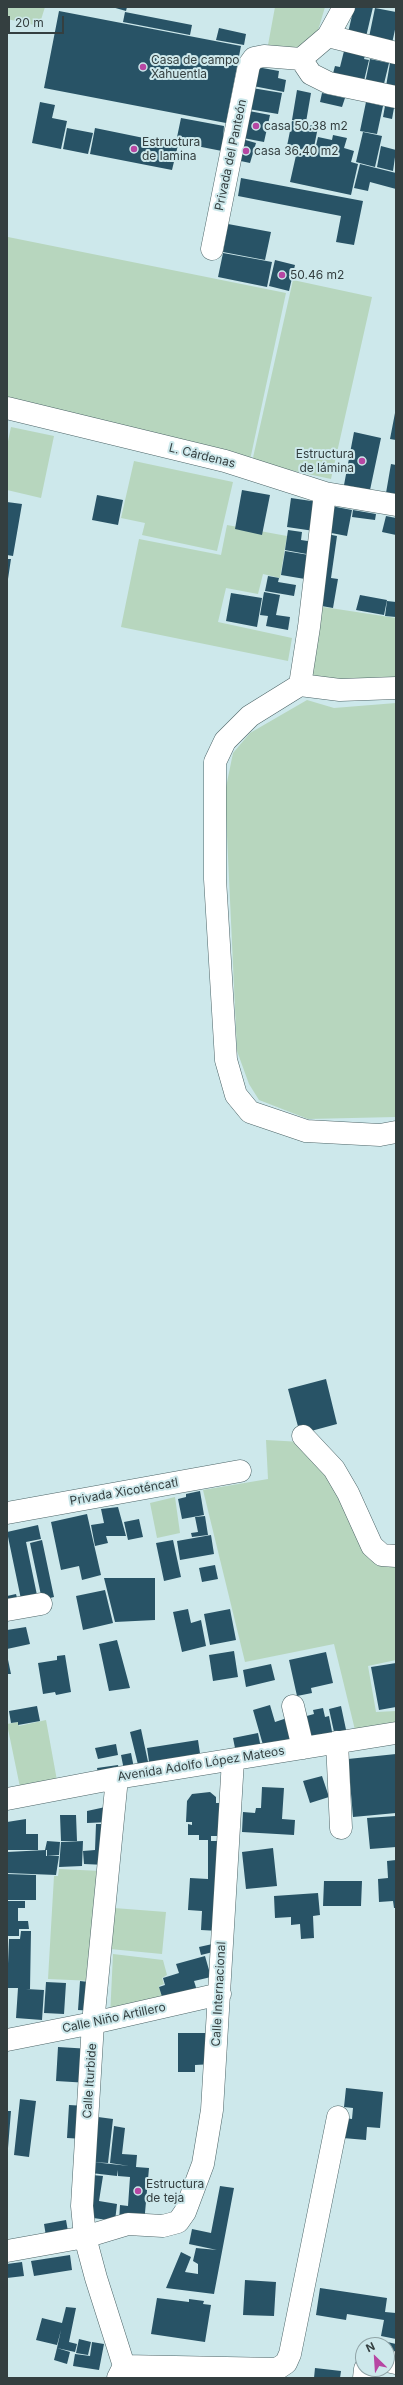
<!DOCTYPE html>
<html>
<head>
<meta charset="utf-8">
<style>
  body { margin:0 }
  #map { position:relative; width:403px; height:2385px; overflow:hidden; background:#cde8eb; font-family:Inter,sans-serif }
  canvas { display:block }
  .frame { position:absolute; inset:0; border:8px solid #343f40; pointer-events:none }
  .north { position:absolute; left:355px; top:2337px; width:40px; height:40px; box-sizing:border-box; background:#cde8eb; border:1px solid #90a4a7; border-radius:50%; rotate:335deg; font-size:11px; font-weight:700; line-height:16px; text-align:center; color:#343f40 }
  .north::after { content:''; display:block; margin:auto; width:14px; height:18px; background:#b747a3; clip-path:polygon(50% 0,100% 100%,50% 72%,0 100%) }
  .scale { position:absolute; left:8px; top:16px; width:56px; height:18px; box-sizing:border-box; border:2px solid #343f40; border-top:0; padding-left:5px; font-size:12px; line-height:14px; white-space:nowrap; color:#343f40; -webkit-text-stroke:3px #cde8eb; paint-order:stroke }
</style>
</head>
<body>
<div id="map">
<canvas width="403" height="2385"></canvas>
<div class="frame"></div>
<div class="north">N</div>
<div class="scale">20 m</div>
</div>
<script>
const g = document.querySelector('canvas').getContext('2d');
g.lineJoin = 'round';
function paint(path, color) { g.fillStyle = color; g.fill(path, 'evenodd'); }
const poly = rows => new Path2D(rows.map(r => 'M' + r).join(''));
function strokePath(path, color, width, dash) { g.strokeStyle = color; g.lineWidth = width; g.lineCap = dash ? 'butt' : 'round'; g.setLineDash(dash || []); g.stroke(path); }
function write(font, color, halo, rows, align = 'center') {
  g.font = font + ' Inter,sans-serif'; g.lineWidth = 4; g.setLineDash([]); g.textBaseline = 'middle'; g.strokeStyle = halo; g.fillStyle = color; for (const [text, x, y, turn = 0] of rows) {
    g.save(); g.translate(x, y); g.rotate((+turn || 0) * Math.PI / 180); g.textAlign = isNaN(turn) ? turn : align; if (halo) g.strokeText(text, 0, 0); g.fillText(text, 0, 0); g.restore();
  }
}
const green = poly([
  [7,7,45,7,39,26,7,19],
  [275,7,325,7,317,34,301,48,294,49,268,45],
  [8,237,286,293,250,460,7,404],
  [293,280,372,297,331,479,252,462],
  [11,427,54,436,41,498,7,490,7,446],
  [134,461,233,482,217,551,142,535,145,523,121,518],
  [227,525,287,536,280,578,263,574,258,594,226,588,218,622,292,638,288,661,121,627,139,539,221,555],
  [317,606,396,618,396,684,307,679],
  [307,700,334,708,396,703,396,1117,308,1119,259,1100,249,1084,237,1051,225,792,233,753,250,733],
  [266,1440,302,1442,396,1567,396,1660,368,1666,376,1712,396,1711,396,1729,356,1734,334,1644,245,1662,203,1490,268,1479],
  [175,1497,180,1533,157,1538,150,1503],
  [46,1720,58,1786,21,1792,7,1724,18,1722,19,1726],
  [59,1869,101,1871,94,1981,48,1979,54,1876,58,1876],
  [114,1908,166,1912,162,1954,110,1949],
  [113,1954,163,1960,167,1975,162,1978,164,1984,159,1986,163,2001,110,2017]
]);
const building = poly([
  [112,7,127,7,126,11],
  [354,7,373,7,365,41,347,37],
  [375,8,396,12,396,25,391,48,368,42],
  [59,11,241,46,226,123,44,88],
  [125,12,192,25,190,35,123,22],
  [219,28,246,34,244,45,216,40],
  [344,51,365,56,364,59,369,60,362,89,332,77,335,66,340,67],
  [370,59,389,63,382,92,364,88],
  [390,63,396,64,396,94,385,92],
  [257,67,279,71,278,78,286,80,284,92,253,86],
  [252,88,282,93,278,114,248,109],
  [297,90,311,93,306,122,292,120],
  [322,93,345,98,342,107,320,102],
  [40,102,55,105,52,118,67,121,61,149,32,143],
  [366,102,383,106,377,134,360,131],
  [385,106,394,108,392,119,383,117],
  [249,111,270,115,264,142,243,138],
  [181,118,224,126,222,151,176,142],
  [292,121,318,127,313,152,287,146],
  [67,128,93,133,88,154,63,149],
  [95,128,178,145,172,170,90,154],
  [363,132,382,136,375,167,356,162],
  [333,135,347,138,344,148,354,151,351,162,358,164,351,195,290,182,297,151,314,154,318,137,332,140],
  [242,139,256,143,250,163,236,160],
  [381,146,396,150,393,171,377,167],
  [360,164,396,173,396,189,370,182,368,191,354,188],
  [241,178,363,201,354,245,336,242,341,216,238,196],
  [228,224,271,232,265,260,223,252],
  [223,253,272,262,267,287,218,277],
  [275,260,295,265,289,291,269,286],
  [395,413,396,414,396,440,390,439],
  [354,432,381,438,370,490,344,485],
  [391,464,396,465,396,495,386,493],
  [242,490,270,495,262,535,235,529],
  [97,495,123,500,118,525,92,520],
  [291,498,318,502,314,531,287,527],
  [7,502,22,504,13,556,7,555],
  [331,506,352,510,347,536,326,532],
  [353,510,376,514,375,520,352,517],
  [386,516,396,518,396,535,382,532],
  [288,530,302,532,301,540,314,542,312,555,285,550],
  [327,534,337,536,331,578,338,579,333,608,316,605],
  [285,551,309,555,305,579,281,575],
  [7,559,11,559,8,579,7,579],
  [268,576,279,578,278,582,296,585,294,596,265,591],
  [264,592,280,595,276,615,290,617,288,630,266,626,268,616,260,615],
  [231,593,262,598,257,627,226,621],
  [360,595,387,600,384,615,356,610],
  [387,601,396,602,396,617,385,616],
  [326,1379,337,1424,300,1434,288,1389],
  [200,1491,204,1515,182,1519,178,1499,186,1497,186,1494],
  [118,1507,126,1536,106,1536,108,1543,95,1546,91,1525,104,1523,101,1509],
  [87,1514,101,1575,82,1580,79,1566,61,1570,51,1522],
  [205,1516,208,1535,192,1537,191,1533,198,1532,195,1517],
  [139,1519,143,1537,128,1540,124,1522],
  [38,1525,41,1539,26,1542,38,1600,22,1604,7,1532],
  [211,1535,214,1554,180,1560,177,1541],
  [42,1540,54,1597,42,1600,30,1543],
  [173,1540,181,1577,164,1581,156,1543],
  [215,1565,218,1579,202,1582,199,1568],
  [104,1578,155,1578,155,1620,115,1622],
  [105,1590,113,1623,83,1630,76,1596],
  [16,1594,19,1605,7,1608,7,1596],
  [188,1609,191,1623,201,1620,206,1646,182,1652,173,1612],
  [230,1609,236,1640,210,1645,204,1614],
  [26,1627,30,1644,7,1649,7,1630],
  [117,1640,130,1688,109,1691,99,1644],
  [234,1651,238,1677,213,1681,209,1655],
  [326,1652,333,1683,311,1688,312,1693,297,1696,289,1660],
  [7,1655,11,1674,7,1674],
  [65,1655,71,1692,56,1695,55,1692,43,1694,38,1663,57,1660,57,1656],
  [396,1663,396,1707,379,1710,371,1667],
  [271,1664,275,1680,246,1687,243,1670],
  [270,1705,275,1722,293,1716,300,1746,265,1752,253,1710],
  [37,1706,40,1721,18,1725,18,1722,11,1723,9,1711],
  [341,1706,348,1739,336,1741,329,1709],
  [323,1708,325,1717,329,1716,334,1742,309,1747,303,1717,314,1714,313,1710],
  [141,1729,150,1771,140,1773,130,1732],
  [258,1733,262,1753,237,1758,233,1738],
  [198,1740,201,1760,150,1768,147,1748],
  [116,1744,118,1755,98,1759,95,1748],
  [131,1753,135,1773,125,1775,121,1755],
  [396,1754,396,1813,353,1817,348,1759],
  [118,1765,120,1777,99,1780,97,1768],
  [322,1776,329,1797,310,1803,303,1781],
  [262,1787,284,1788,282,1819,295,1820,294,1835,242,1832,243,1812,255,1813,256,1808,261,1808],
  [210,1792,216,1797,216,1803,221,1803,220,1836,211,1836,211,1841,222,1841,219,1931,201,1930,202,1911,188,1910,190,1878,208,1879,208,1840,199,1840,199,1835,188,1835,188,1824,192,1825,192,1822,186,1822,187,1801,192,1794],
  [110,1806,110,1822,87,1823,87,1811],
  [60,1815,76,1815,77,1841,61,1841],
  [396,1816,396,1847,370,1849,367,1818],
  [26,1819,26,1834,38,1834,38,1850,7,1850,7,1822],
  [96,1824,109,1824,106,1865,84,1864,83,1851,95,1850],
  [47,1841,60,1842,59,1855,47,1856,47,1850,49,1850,45,1850],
  [83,1841,82,1866,59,1867,61,1842],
  [273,1848,277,1886,246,1889,242,1852],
  [46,1850,46,1856,59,1856,56,1875,7,1873,7,1852],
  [396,1860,396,1908,394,1908,393,1901,379,1902,378,1879,388,1878,387,1861],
  [7,1874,36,1875,36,1900,7,1900],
  [324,1881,362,1881,361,1906,323,1906],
  [318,1893,320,1915,313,1916,314,1938,301,1939,300,1924,291,1925,291,1917,275,1918,274,1896],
  [7,1901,25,1901,25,1908,18,1908,18,1921,28,1921,29,1929,19,1929,19,1936,7,1936],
  [21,1931,31,1931,30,1989,26,1989,44,1990,42,2020,16,2018,18,1988,7,1988,9,1939,20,1939],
  [217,1943,217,1951,201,1955,199,1947],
  [205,1956,211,1977,194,1981,199,1997,163,2000,159,1987,165,1985,163,1978,179,1973,176,1964],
  [80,1981,97,1983,94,2011,78,2010],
  [46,1982,66,1983,64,2014,44,2013],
  [178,2033,213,2033,213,2064,195,2065,195,2072,178,2072],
  [58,2047,91,2049,89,2083,56,2081],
  [346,2088,383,2092,380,2128,367,2127,366,2140,343,2138,345,2118,352,2119,353,2108,344,2107],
  [20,2099,36,2101,29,2157,14,2155],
  [69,2105,86,2106,84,2139,67,2138],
  [7,2111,11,2111,8,2148,7,2148],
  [98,2117,113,2119,108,2163,93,2162],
  [114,2126,125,2128,122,2154,137,2155,136,2167,149,2168,144,2224,119,2222,120,2205,128,2206,130,2177,118,2176,118,2170,117,2176,91,2173,93,2162,129,2166,110,2163],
  [92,2175,103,2176,99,2201,117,2204,115,2221,86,2217],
  [220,2186,234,2188,214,2294,166,2288,181,2252,191,2257,185,2272,198,2274,198,2264,193,2261,196,2248,217,2250,189,2244,192,2229,211,2233],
  [66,2220,69,2237,47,2242,44,2224],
  [70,2255,72,2270,34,2276,31,2261],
  [22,2262,24,2276,7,2278,7,2264],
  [245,2280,276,2282,274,2316,243,2315],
  [320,2288,387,2298,385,2312,396,2313,396,2339,381,2336,384,2320,347,2314,346,2320,316,2315],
  [157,2298,189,2302,189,2299,204,2301,203,2304,211,2305,205,2342,151,2334],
  [66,2307,76,2308,69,2342,77,2344,75,2352,57,2348,61,2330,57,2345,36,2340,42,2318,62,2323],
  [79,2339,91,2342,88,2355,76,2353],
  [383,2341,396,2344,396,2362,387,2360,387,2345,382,2345],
  [92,2342,104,2344,99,2370,73,2366,75,2354,90,2356],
  [57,2348,70,2352,67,2364,54,2360],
  [315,2368,341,2371,340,2378,314,2378]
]);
const minor = poly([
  [328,36,396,53],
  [301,59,311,74,329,83,396,97],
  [212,249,249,65,254,58,264,56,301,59,328,36,344,7],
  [7,408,225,461,325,493,396,505],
  [325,493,309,627,300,685,340,690,396,688],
  [300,685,250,716,225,741,215,762,215,879,226,1060,236,1095,250,1112,306,1131,380,1135,396,1132],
  [303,1436,334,1469,348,1493,372,1546,382,1555,396,1556],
  [7,1513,240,1471],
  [7,1610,41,1604],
  [293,1706,303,1748],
  [337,1742,341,1828],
  [117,1778,93,2023,82,2206,85,2237,96,2278,124,2366,118,2378],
  [7,1799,117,1778,396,1733],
  [7,2040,93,2023,220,1994],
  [7,2251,85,2237,128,2224,163,2226,178,2222,185,2212,203,2164,212,2110,233,1760],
  [387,2361,396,2363],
  [124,2366,277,2369,286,2363,290,2354,338,2117],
  [364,2378,365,2369]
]);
const markers = [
  [143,67,4,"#b747a3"],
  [256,126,4,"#b747a3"],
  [134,149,4,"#b747a3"],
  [246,151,4,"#b747a3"],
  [282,275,4,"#b747a3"],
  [362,461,4,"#b747a3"],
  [138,2191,4,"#b747a3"]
];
const poiNames = [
  ["Casa de campo",151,60],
  ["Xahuentla",151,74],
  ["casa 50.38 m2",264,126],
  ["Estructura",142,142],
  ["de lamina",142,156],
  ["casa 36.40 m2",254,151],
  ["50.46 m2",290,275],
  ["Estructura",354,454,"right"],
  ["de lámina",354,468,"right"],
  ["Estructura",146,2184],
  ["de teja",146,2198]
];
const streetNames = [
  ["Privada del Panteón",231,155,-78],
  ["L. Cárdenas",202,456,14],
  ["Privada Xicoténcatl",124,1492,-10],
  ["Avenida Adolfo López Mateos",201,1764,-9],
  ["Calle Internacional",219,1994,-87],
  ["Calle Niño Artillero",114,2018,-12],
  ["Calle Iturbide",90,2081,-86]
];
paint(green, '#b7d6be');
paint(building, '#285366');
strokePath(minor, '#4d6568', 23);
strokePath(minor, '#fff', 22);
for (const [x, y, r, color] of markers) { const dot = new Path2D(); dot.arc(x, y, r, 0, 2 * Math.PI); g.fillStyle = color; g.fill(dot); strokePath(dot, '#cde8eb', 1.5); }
write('12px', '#343f40', '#cde8eb', poiNames, 'left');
write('12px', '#343f40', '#cde8eb', streetNames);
</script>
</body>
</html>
